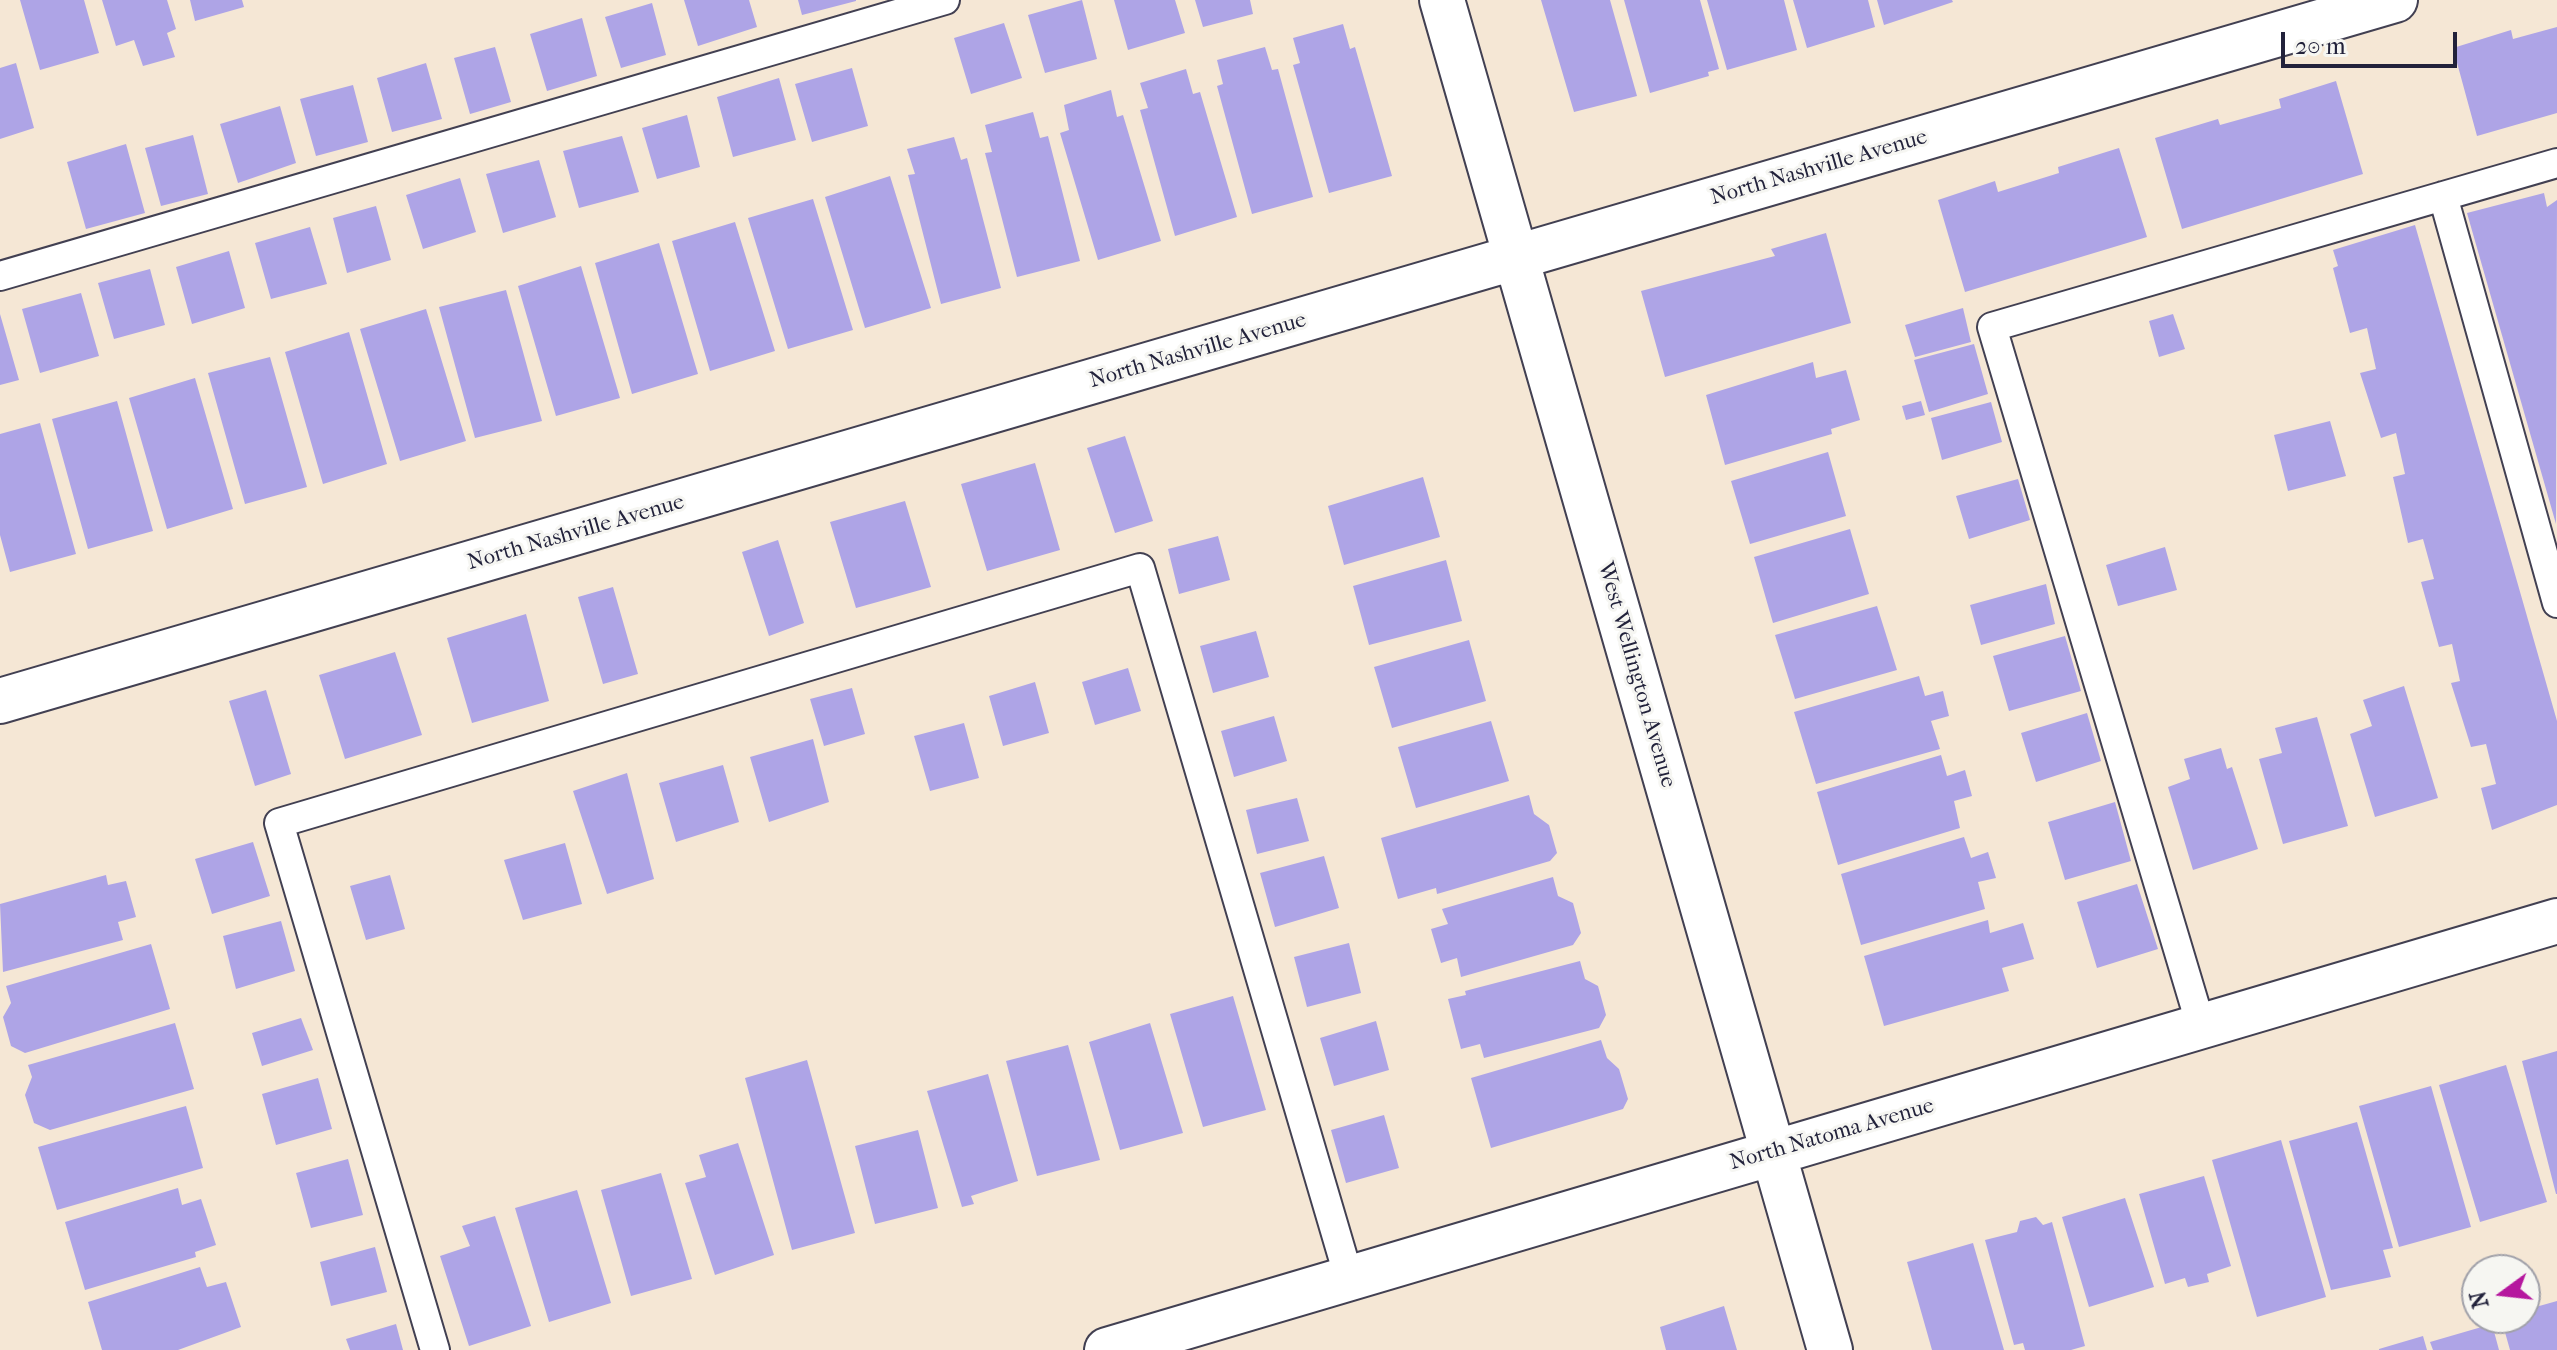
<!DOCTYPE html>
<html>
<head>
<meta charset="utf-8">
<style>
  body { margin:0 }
  #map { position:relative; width:2557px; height:1350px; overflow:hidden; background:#f5e7d5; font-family:"IM FELL French Canon",serif }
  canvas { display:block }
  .north { position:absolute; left:2461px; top:1254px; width:80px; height:80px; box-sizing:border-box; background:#f6f6f2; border:2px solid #a1a1a9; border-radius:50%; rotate:255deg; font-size:22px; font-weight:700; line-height:32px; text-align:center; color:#22223b }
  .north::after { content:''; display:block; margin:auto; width:28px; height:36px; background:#b5179e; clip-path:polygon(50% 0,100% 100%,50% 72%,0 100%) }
  .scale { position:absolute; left:2281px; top:32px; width:176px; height:36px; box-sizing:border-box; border:4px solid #22223b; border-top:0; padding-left:10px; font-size:24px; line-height:28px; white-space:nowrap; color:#22223b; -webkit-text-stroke:6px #f6f6f2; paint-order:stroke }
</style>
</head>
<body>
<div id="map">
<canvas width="2557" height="1350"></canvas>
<div class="north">N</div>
<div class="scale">20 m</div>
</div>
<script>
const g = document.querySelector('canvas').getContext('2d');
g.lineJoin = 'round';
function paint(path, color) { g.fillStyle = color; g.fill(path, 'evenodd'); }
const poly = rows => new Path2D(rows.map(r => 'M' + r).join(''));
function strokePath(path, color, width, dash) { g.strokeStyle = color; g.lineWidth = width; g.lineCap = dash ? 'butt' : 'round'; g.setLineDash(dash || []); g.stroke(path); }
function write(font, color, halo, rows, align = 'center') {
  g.font = font + ' "IM FELL French Canon",serif'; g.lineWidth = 6; g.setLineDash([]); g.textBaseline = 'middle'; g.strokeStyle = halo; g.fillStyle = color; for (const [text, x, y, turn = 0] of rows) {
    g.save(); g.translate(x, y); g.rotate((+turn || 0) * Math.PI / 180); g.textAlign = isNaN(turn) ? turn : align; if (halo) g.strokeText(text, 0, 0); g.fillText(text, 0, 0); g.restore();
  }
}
const building = poly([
  [20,0,84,0,99,53,40,70],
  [102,0,167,0,176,29,167,33,175,57,143,66,134,40,116,46],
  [190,0,242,0,244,7,195,21],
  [684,0,749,0,757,27,698,46],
  [798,0,856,0,856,1,802,15],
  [1082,0,1097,59,1045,73,1028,15],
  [1114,0,1175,0,1185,33,1128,50],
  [1195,0,1250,0,1253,14,1203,27],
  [1541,0,1610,0,1637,96,1574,112],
  [1624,0,1700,0,1719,69,1708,72,1709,76,1650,93],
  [1707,0,1784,0,1797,50,1727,70],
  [1793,0,1868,0,1875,27,1807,48],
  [1877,0,1952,0,1953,2,1884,25],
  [652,3,666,55,621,68,605,17],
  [582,18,597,76,547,91,530,34],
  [1004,23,1022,78,971,94,954,38],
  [1343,24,1350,49,1355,47,1392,176,1329,193,1293,65,1300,63,1293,38],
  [2557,27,2557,113,2477,136,2453,48,2511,30,2513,39],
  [495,47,511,102,470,114,454,58],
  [1265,47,1272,70,1278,69,1313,197,1252,214,1217,86,1223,84,1217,60],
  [16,63,34,128,0,139,0,68],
  [426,63,442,119,392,132,377,78],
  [852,68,868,126,812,142,795,84],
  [1186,69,1193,94,1200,92,1237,217,1175,236,1140,110,1148,108,1140,83],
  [779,78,796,140,733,157,717,97],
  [2336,81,2363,174,2182,229,2155,138,2218,119,2220,125,2281,108,2279,99],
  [353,85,368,142,316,156,300,99],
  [1111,90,1117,117,1123,115,1161,241,1098,260,1060,133,1069,130,1064,105],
  [280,106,296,163,238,183,220,124],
  [1033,112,1040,138,1048,136,1080,261,1017,277,985,153,992,152,985,125],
  [687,115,700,167,657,179,642,128],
  [193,135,208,194,161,206,145,148],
  [622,136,639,192,579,208,563,151],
  [954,137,961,160,967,158,1001,288,941,304,908,175,915,174,907,149],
  [126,144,145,213,86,229,67,162],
  [2119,148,2147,237,1965,292,1938,200,1995,181,1998,192,2059,173,2058,167],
  [539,160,556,217,503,233,486,174],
  [890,176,931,308,865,328,825,197],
  [460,178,476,232,423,249,406,195],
  [2544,193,2547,207,2557,200,2556,524,2467,213],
  [813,199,853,330,788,349,748,218],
  [376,206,391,260,347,273,333,218],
  [735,222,775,351,710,371,672,241],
  [2415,225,2557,721,2557,805,2492,830,2481,788,2496,784,2486,744,2471,747,2451,683,2460,681,2452,644,2439,647,2421,582,2434,579,2423,539,2408,543,2393,477,2405,474,2396,433,2381,438,2360,373,2376,369,2367,328,2350,333,2333,268,2338,266,2333,250],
  [310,227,327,284,271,299,255,243],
  [1826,233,1851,323,1665,377,1641,291,1775,256,1771,249],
  [659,243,698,374,632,394,595,263],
  [229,251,245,308,192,324,176,267],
  [581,266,620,398,556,416,518,286],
  [150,269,165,325,114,339,98,283],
  [506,290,542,421,475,438,439,307],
  [81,293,99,356,40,373,22,309],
  [1963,308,1971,342,1915,357,1905,325],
  [426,309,466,441,400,461,360,329],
  [0,314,19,380,0,385],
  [2173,314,2185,349,2159,357,2149,321],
  [349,332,387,464,323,484,285,352],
  [1974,344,1988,394,1929,412,1914,360],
  [270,357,307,487,245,504,208,373],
  [1813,362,1816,378,1846,370,1860,420,1831,429,1832,434,1725,465,1706,395],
  [195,378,233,509,167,529,129,398],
  [117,401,153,531,88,549,52,419],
  [1921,401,1925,415,1906,420,1902,406],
  [1991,402,2002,442,1942,460,1931,418],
  [2330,421,2346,476,2288,491,2274,435],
  [40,423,76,554,10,572,0,535,0,434],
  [1125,436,1153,521,1115,533,1087,448],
  [1828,452,1846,516,1750,544,1731,481],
  [1035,463,1060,550,987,571,961,484],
  [1423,477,1440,537,1344,565,1328,506],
  [2018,479,2030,520,1969,539,1956,496],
  [905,501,931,587,856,608,830,522],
  [1850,529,1869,594,1773,623,1754,557],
  [1218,536,1230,580,1179,594,1168,549],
  [778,540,804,623,769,636,742,552],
  [2165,547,2177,590,2118,606,2106,565],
  [1446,560,1462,621,1369,645,1353,586],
  [2046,584,2055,624,1981,645,1970,605],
  [613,587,638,674,603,684,578,597],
  [1877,606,1897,670,1795,699,1775,635],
  [526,614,549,701,472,723,447,638],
  [1256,631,1269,677,1213,693,1200,646],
  [2065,636,2081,691,2009,711,1993,656],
  [1469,640,1486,701,1392,728,1374,667],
  [395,652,422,735,345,759,319,675],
  [1128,668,1141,711,1095,725,1082,682],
  [1919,676,1925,696,1943,691,1949,716,1931,721,1940,749,1816,784,1794,712],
  [1035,682,1049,733,1003,746,989,696],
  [2404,686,2438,798,2375,817,2350,734,2372,726,2363,700],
  [852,688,865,734,824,746,810,699],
  [266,690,291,774,255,786,229,701],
  [2087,713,2101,761,2036,782,2021,733],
  [1274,716,1287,761,1234,777,1221,731],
  [2317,717,2348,826,2283,844,2259,759,2282,753,2275,728],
  [1491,721,1509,781,1416,808,1398,747],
  [964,723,979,778,930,791,914,736],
  [813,739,829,802,769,822,750,757],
  [2221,748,2227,769,2232,767,2258,849,2193,870,2168,787,2190,779,2184,759],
  [1941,755,1947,776,1965,770,1972,796,1954,801,1960,828,1838,865,1817,792],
  [723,765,739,822,676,842,659,783],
  [627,773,654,879,607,894,573,791],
  [1529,795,1534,814,1549,825,1557,853,1550,861,1437,894,1436,888,1398,899,1381,838],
  [1297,798,1309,841,1257,854,1246,810],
  [2115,802,2131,861,2065,880,2048,822],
  [1964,837,1971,858,1988,852,1996,878,1978,882,1985,909,1861,945,1841,874],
  [253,842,270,896,212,914,195,859],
  [565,843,582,904,523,920,504,860],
  [1324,856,1339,908,1275,927,1260,873],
  [106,875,108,885,126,881,136,917,118,922,123,940,3,972,0,904],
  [390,875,405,929,366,940,350,886],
  [1553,877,1558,896,1573,903,1581,933,1573,945,1461,977,1457,958,1441,963,1431,929,1448,924,1442,909],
  [2137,884,2158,949,2097,968,2077,902],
  [1988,920,1990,933,2023,923,2034,959,2002,968,2009,991,1884,1026,1864,956],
  [281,921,295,971,236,989,223,936],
  [1349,943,1361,993,1307,1007,1294,957],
  [151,944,170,1009,25,1053,11,1046,3,1017,11,1003,6,986],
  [1580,961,1585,979,1598,986,1606,1015,1599,1028,1484,1058,1480,1044,1461,1049,1448,999,1466,995,1465,991],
  [1233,996,1266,1110,1203,1127,1170,1014],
  [301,1018,313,1050,262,1066,252,1033],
  [1376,1021,1389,1070,1334,1086,1320,1038],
  [175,1023,194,1089,50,1130,34,1123,25,1095,32,1077,28,1065],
  [1150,1023,1183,1133,1120,1150,1089,1042],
  [1601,1040,1607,1058,1619,1069,1628,1099,1623,1109,1491,1148,1471,1078],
  [1068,1045,1100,1160,1037,1176,1006,1061],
  [2557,1051,2557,1194,2556,1194,2522,1061],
  [807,1060,855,1233,792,1250,745,1078],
  [2506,1065,2547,1202,2480,1222,2439,1085],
  [988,1074,1018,1181,971,1196,974,1204,962,1207,927,1091],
  [318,1078,332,1129,276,1145,262,1094],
  [2431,1086,2471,1227,2399,1247,2359,1106],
  [186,1106,203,1168,57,1210,38,1147],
  [1384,1115,1399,1168,1346,1183,1331,1130],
  [2357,1122,2393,1248,2383,1250,2391,1277,2331,1290,2289,1141],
  [918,1130,938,1208,875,1224,855,1146],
  [2281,1140,2326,1297,2257,1317,2212,1160],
  [738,1143,774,1255,715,1275,685,1183,706,1177,699,1155],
  [348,1159,363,1215,311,1228,296,1173],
  [661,1173,692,1279,631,1296,601,1190],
  [2204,1176,2231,1266,2207,1274,2209,1282,2188,1287,2185,1278,2165,1284,2139,1194],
  [178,1188,182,1205,201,1199,216,1245,195,1252,196,1257,85,1290,65,1222],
  [577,1190,611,1303,549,1322,515,1208],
  [2125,1198,2154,1287,2089,1307,2062,1217],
  [495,1216,531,1326,469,1346,440,1256,470,1246,462,1226],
  [2036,1217,2043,1225,2052,1222,2085,1346,2071,1350,2025,1350,2023,1343,2014,1345,1985,1240,2017,1232,2020,1221],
  [1973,1243,2004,1350,1932,1350,1907,1262],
  [375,1247,387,1292,331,1306,320,1262],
  [200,1267,207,1287,226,1282,241,1327,178,1350,102,1350,88,1302],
  [2557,1301,2557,1350,2510,1350,2501,1318,2525,1318,2525,1310],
  [1724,1306,1737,1350,1666,1350,1660,1327],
  [396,1324,403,1350,350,1350,346,1339],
  [2492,1324,2499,1350,2433,1350,2430,1342],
  [2423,1336,2427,1350,2379,1350,2379,1349]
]);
const lane = poly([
  [2443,196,2557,603],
  [0,276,945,0],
  [2201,1026,1992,327,2557,163],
  [435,1350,279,823,1140,568,1349,1278]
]);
const street = poly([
  [1442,0,1830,1350],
  [0,701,2395,0],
  [1107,1350,2557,921]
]);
const streetNames = [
  ["North Nashville Avenue",1819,168,-16],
  ["North Nashville Avenue",1198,351,-16],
  ["North Nashville Avenue",576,533,-16],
  ["West Wellington Avenue",1636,675,74],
  ["North Natoma Avenue",1832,1135,-16]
];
paint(building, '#aea4e6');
strokePath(lane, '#424052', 32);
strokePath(street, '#424052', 48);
strokePath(lane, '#fff', 28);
strokePath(street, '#fff', 44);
write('22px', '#22223b', '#f6f6f2', streetNames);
</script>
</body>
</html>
